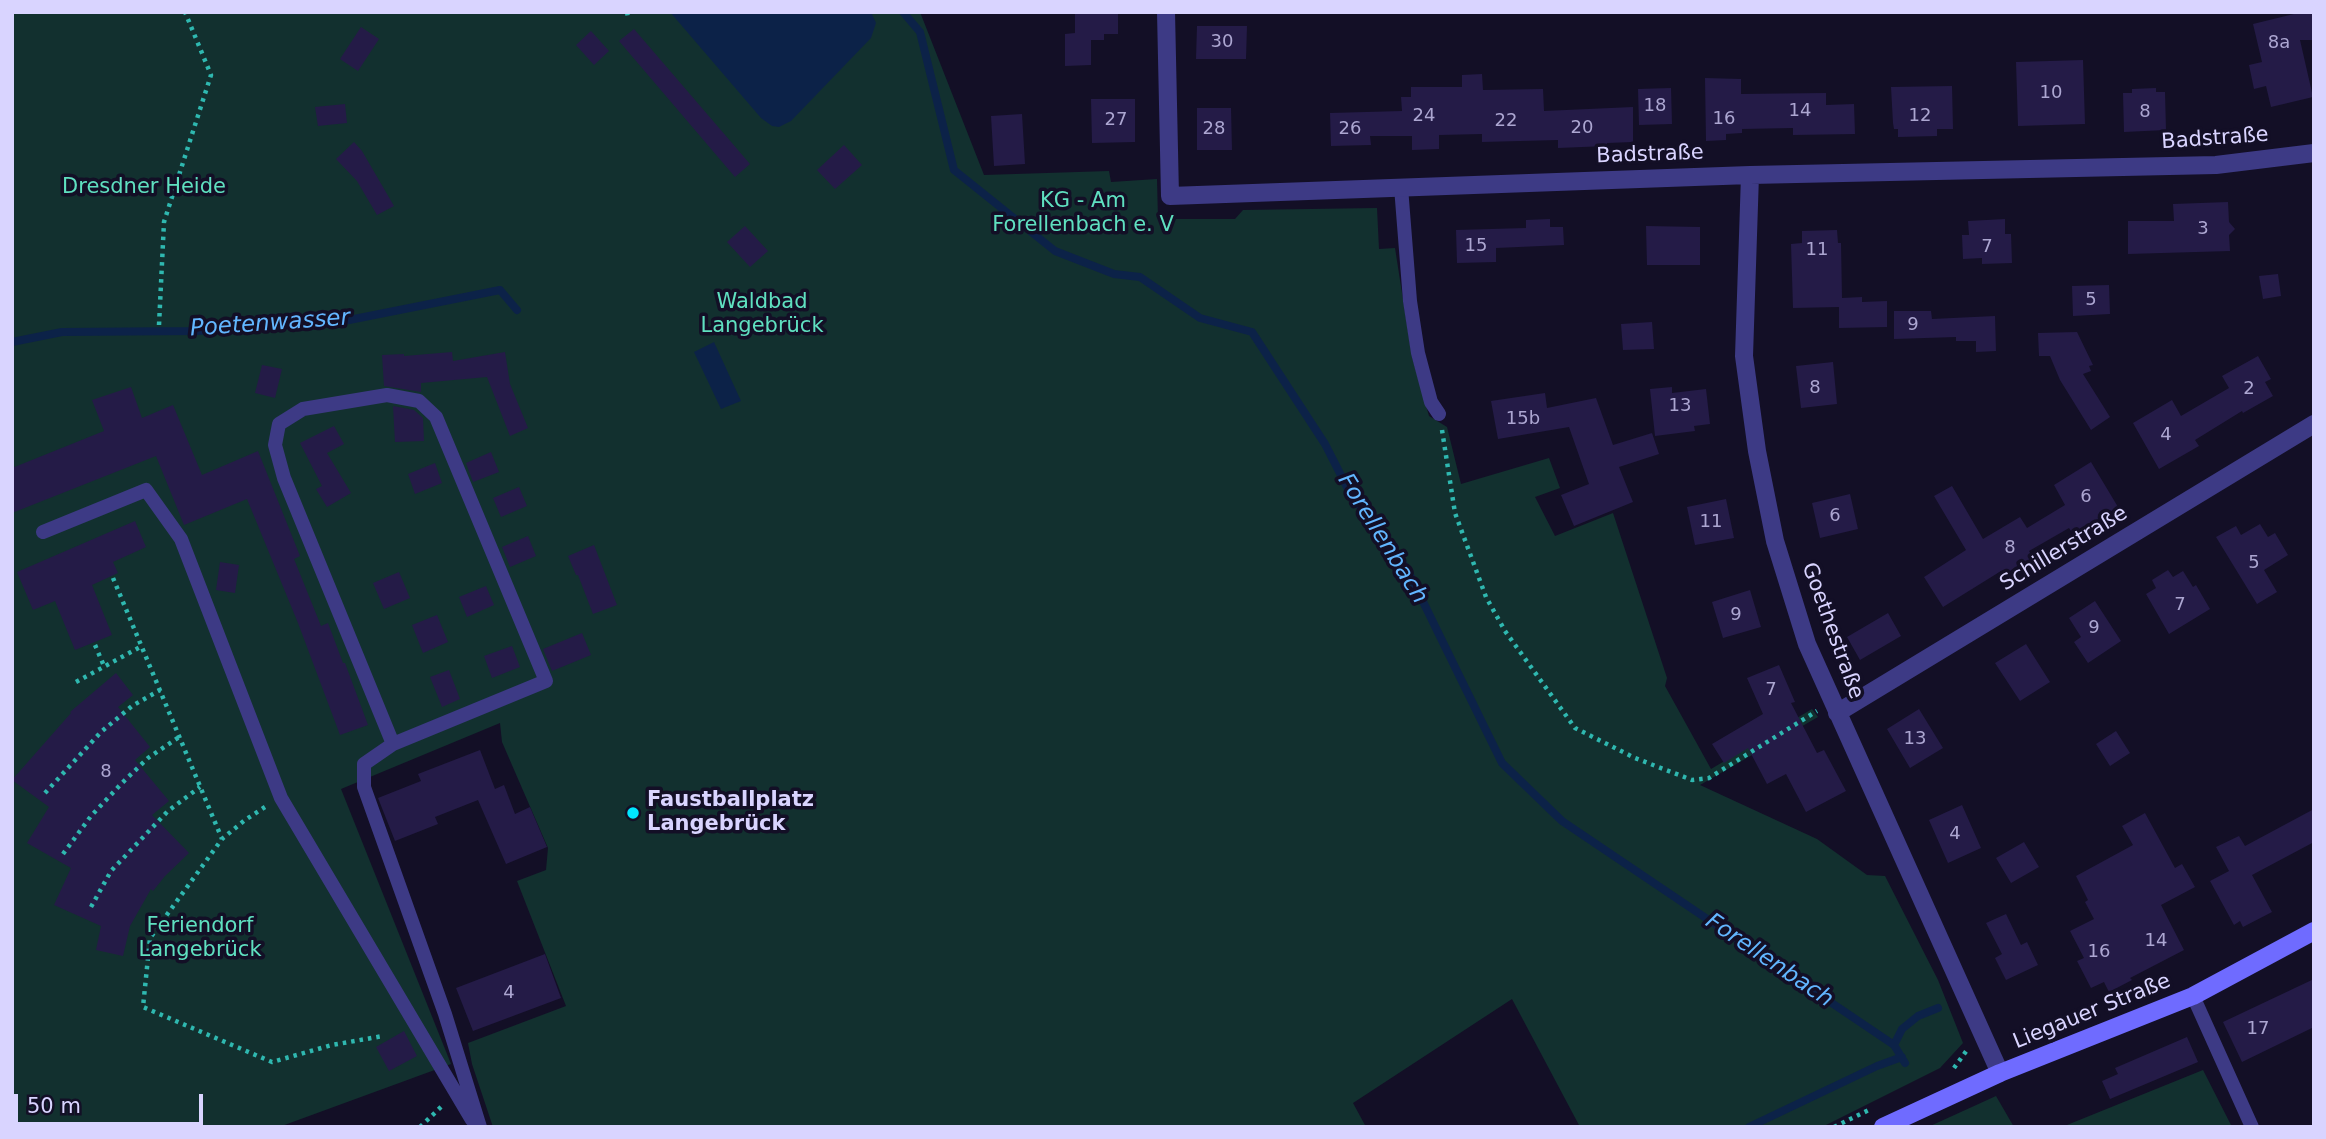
<!DOCTYPE html>
<html>
<head>
<meta charset="utf-8">
<style>
  body { margin:0 }
  #map { position:relative; width:2326px; height:1139px; overflow:hidden; background:#130f26; font-family:"DejaVu Sans",sans-serif }
  canvas { display:block }
  .frame { position:absolute; inset:0; border:14px solid #d9d4ff; pointer-events:none }
  .scale { position:absolute; left:14px; top:1094px; width:189px; height:32px; box-sizing:border-box; border:4px solid #d9d4ff; border-top:0; padding-left:9px; font-size:21px; line-height:24px; white-space:nowrap; color:#d9d4ff; -webkit-text-stroke:5px #130f26; paint-order:stroke }
</style>
</head>
<body>
<div id="map">
<canvas width="2326" height="1139"></canvas>
<div class="frame"></div>
<div class="scale">50 m</div>
</div>
<script>
const g = document.querySelector('canvas').getContext('2d');
g.lineJoin = 'round';
function paint(path, color) { g.fillStyle = color; g.fill(path, 'evenodd'); }
const poly = rows => new Path2D(rows.map(r => 'M' + r).join(''));
function strokePath(path, color, width, dash) { g.strokeStyle = color; g.lineWidth = width; g.lineCap = dash ? 'butt' : 'round'; g.setLineDash(dash || []); g.stroke(path); }
function write(font, color, halo, rows, align = 'center') {
  g.font = font + ' "DejaVu Sans",sans-serif'; g.lineWidth = 7; g.setLineDash([]); g.textBaseline = 'middle'; g.strokeStyle = halo; g.fillStyle = color; for (const [text, x, y, turn = 0] of rows) {
    g.save(); g.translate(x, y); g.rotate((+turn || 0) * Math.PI / 180); g.textAlign = isNaN(turn) ? turn : align; if (halo) g.strokeText(text, 0, 0); g.fillText(text, 0, 0); g.restore();
  }
}
const green = poly([
  [12,12,920,12,984,175,1109,171,1111,182,1157,179,1158,219,1235,219,1243,210,1377,208,1379,249,1395,248,1412,357,1429,416,1447,427,1461,484,1549,458,1560,488,1535,497,1555,536,1613,513,1667,678,1665,686,1711,769,1812,709,1818,717,1700,785,1817,839,1867,875,1885,876,1938,980,1963,1043,1940,1068,1822,1127,1580,1127,1512,999,1353,1103,1366,1127,493,1127,472,1064,468,1043,566,1006,517,881,546,870,548,848,502,742,500,723,341,789,451,1064,279,1127,12,1127],
  [2203,1070,2232,1127,2062,1127],
  [1996,1096,2014,1127,1928,1127]
]);
const water = poly([
  [670,12,871,12,876,23,871,38,791,121,779,127,772,126,761,118],
  [714,342,741,401,721,409,694,352]
]);
const stream = poly([
  [903,12,920,32,954,170,1055,251,1114,274,1140,277,1200,318,1252,332,1325,444,1350,493,1408,571,1502,763,1562,821,1894,1045,1905,1063],
  [12,342,62,332,197,331,339,322,500,290,517,310],
  [1894,1045,1902,1029,1918,1016,1938,1008],
  [1749,1127,1877,1066,1902,1057]
]);
const building = poly([
  [1075,12,1118,12,1118,34,1104,34,1104,40,1091,40,1091,65,1065,66,1065,34,1075,33],
  [2302,12,2314,12,2314,40,2300,40,2313,97,2271,107,2266,86,2254,89,2249,65,2262,62,2253,24],
  [1197,26,1247,26,1246,59,1196,59],
  [361,27,379,39,358,71,340,59],
  [634,29,750,164,735,177,619,41],
  [591,31,609,51,594,65,576,45],
  [2083,60,2085,124,2018,126,2016,62],
  [1482,74,1483,90,1543,89,1544,111,1633,107,1633,142,1607,143,1607,146,1558,148,1558,140,1482,142,1482,134,1439,135,1439,149,1412,150,1412,136,1370,136,1371,145,1331,146,1330,113,1402,111,1401,97,1411,97,1411,87,1462,87,1462,75],
  [1705,78,1741,79,1741,94,1826,93,1826,105,1854,104,1855,134,1793,135,1793,128,1742,129,1742,133,1726,134,1726,140,1706,141],
  [1952,86,1953,129,1937,129,1937,136,1898,137,1898,129,1894,129,1893,123,1891,87],
  [1671,88,1672,124,1639,125,1638,89],
  [2156,88,2156,92,2165,92,2166,130,2124,132,2123,93,2132,93,2132,89],
  [1091,99,1135,99,1135,142,1092,143],
  [345,104,347,123,318,126,315,107],
  [1197,108,1231,108,1232,150,1197,150],
  [1022,114,1025,164,994,166,991,116],
  [354,142,362,151,394,206,377,215,357,181,336,159],
  [844,145,862,165,835,189,817,170],
  [2228,202,2229,222,2235,229,2229,235,2230,251,2128,254,2128,221,2174,221,2173,204],
  [1550,219,1550,227,1563,227,1564,245,1496,248,1496,262,1457,263,1456,230,1526,228,1526,220],
  [2005,219,2005,234,2011,234,2012,263,1982,264,1982,258,1963,259,1962,235,1969,235,1968,221],
  [745,226,768,251,750,267,727,242],
  [1646,226,1700,227,1700,265,1647,265],
  [1837,230,1838,243,1841,243,1842,298,1862,297,1862,302,1887,301,1887,327,1839,328,1839,307,1793,308,1791,244,1802,243,1802,231],
  [2278,274,2281,296,2263,299,2259,276],
  [2109,285,2110,314,2073,316,2072,286],
  [1894,311,1931,311,1932,319,1995,316,1996,351,1976,352,1976,341,1956,341,1956,337,1894,339],
  [1652,322,1654,349,1623,350,1621,324],
  [2077,332,2093,365,2089,366,2091,371,2083,374,2110,417,2091,430,2060,380,2050,356,2039,356,2038,333],
  [452,352,453,361,505,352,510,384,528,428,510,436,487,377,421,383,421,392,384,386,382,355,404,354,404,356],
  [2258,356,2271,379,2265,382,2273,396,2243,413,2242,411,2195,440,2199,446,2159,469,2133,423,2172,400,2181,416,2229,388,2222,376],
  [1833,362,1837,404,1801,408,1796,366],
  [262,365,282,369,275,398,255,393],
  [131,387,142,418,173,405,202,475,258,451,300,556,294,559,321,626,328,623,343,663,345,663,368,725,340,735,298,623,247,499,184,525,156,456,12,513,12,468,104,431,92,400],
  [1672,387,1672,393,1706,389,1710,424,1694,426,1695,431,1655,436,1650,389],
  [1545,393,1547,408,1596,398,1613,445,1652,433,1659,454,1619,467,1633,502,1574,526,1561,495,1589,484,1569,427,1498,439,1491,401],
  [393,406,414,410,423,418,424,441,395,442],
  [334,426,344,444,327,453,351,493,327,507,316,489,322,486,300,443],
  [491,452,499,472,473,482,466,463],
  [2091,462,2118,507,2073,534,2069,528,2029,551,2033,558,2003,575,2001,571,1943,607,1924,577,1966,550,1934,496,1952,486,1983,539,2020,517,2027,528,2065,505,2054,485],
  [435,463,442,483,415,494,408,474],
  [519,487,527,506,501,517,493,498],
  [1850,494,1858,529,1820,538,1812,503],
  [1726,499,1734,538,1695,545,1687,507],
  [135,521,146,547,113,562,118,573,92,585,112,635,75,650,55,601,33,610,17,572],
  [2260,524,2268,537,2275,533,2288,555,2264,570,2277,592,2257,604,2216,537,2236,526,2241,535],
  [528,536,536,556,510,567,502,547],
  [594,545,617,605,593,614,578,575,576,575,568,556],
  [220,562,239,565,235,593,216,590],
  [2168,570,2173,577,2183,571,2193,587,2196,585,2210,609,2169,634,2146,594,2156,588,2152,580],
  [399,572,410,598,384,609,373,583],
  [486,586,494,605,467,617,459,597],
  [1750,590,1761,627,1723,638,1712,602],
  [2095,601,2121,641,2088,663,2074,642,2081,637,2069,618],
  [1888,613,1901,636,1860,660,1847,637],
  [437,615,448,642,423,653,412,625],
  [582,633,591,655,552,671,543,649],
  [2026,644,2050,682,2020,701,1995,663],
  [512,646,520,667,492,678,484,656],
  [1779,665,1795,702,1791,703,1817,753,1824,750,1846,791,1806,812,1786,774,1767,784,1748,748,1724,763,1712,744,1763,714,1747,678],
  [449,670,460,699,442,707,430,677],
  [116,673,133,695,118,707,150,747,135,760,169,801,152,815,189,853,165,876,153,891,151,889,130,926,123,956,96,950,101,926,54,905,71,868,27,843,49,807,12,780,71,713,70,712],
  [1919,709,1943,748,1910,768,1887,729],
  [2116,731,2130,753,2110,766,2096,744],
  [480,750,495,789,504,785,515,814,530,807,547,847,506,864,478,800,435,817,438,824,395,841,378,798,421,781,418,774],
  [1962,805,1981,848,1948,863,1929,820],
  [2314,809,2314,842,2252,875,2272,912,2243,927,2240,921,2234,925,2210,881,2229,871,2216,847,2239,836,2245,846],
  [2145,813,2175,868,2182,864,2195,887,2161,905,2184,950,2130,978,2132,980,2109,992,2104,982,2091,988,2077,961,2084,958,2070,931,2094,919,2085,902,2088,900,2076,876,2133,845,2122,826],
  [2024,842,2039,867,2011,883,1996,858],
  [2006,914,2021,945,2027,942,2038,965,2006,980,1995,958,2002,954,1986,923],
  [545,954,561,998,473,1031,456,988],
  [2314,979,2314,1027,2242,1062,2223,1022],
  [404,1031,417,1056,389,1071,376,1047],
  [2187,1037,2198,1062,2110,1099,2102,1081,2118,1074,2115,1068]
]);
const path = poly([
  [627,12,628,18],
  [159,325,164,222,211,75,185,12],
  [1442,430,1455,513,1486,597,1505,631,1575,728,1635,758,1692,780,1709,778,1817,711],
  [113,578,222,839],
  [95,645,104,666],
  [76,682,142,646],
  [45,793,101,732,132,706,160,690],
  [265,807,245,820,222,839,150,938,143,1007,272,1062,332,1045,383,1036],
  [63,854,91,816,122,783,148,758,179,737],
  [91,907,111,871,168,811,200,787],
  [1954,1068,1967,1050],
  [420,1127,442,1106],
  [1834,1127,1871,1109]
]);
const lane = poly([
  [1401,187,1410,301,1418,353,1431,402,1439,414],
  [43,532,146,490,181,539,281,798,472,1120],
  [393,744,284,478,275,445,279,424,303,409,387,395,419,401,436,417,546,681,393,744,364,764,364,787,445,1014,480,1127],
  [2193,996,2252,1127]
]);
const street = poly([
  [1166,12,1170,196,1750,175,2216,165,2314,153],
  [1750,175,1744,356,1757,451,1775,541,1807,644,2000,1073],
  [1837,713,2314,424]
]);
const secondary = poly([
  [1883,1127,2000,1073,2193,996,2314,931]
]);
const markers = [
  [633,813,7,"#00e5ff"]
];
const numberNames = [
  ["30",1222,42],
  ["8a",2279,43],
  ["10",2051,93],
  ["18",1655,106],
  ["14",1800,111],
  ["8",2145,112],
  ["24",1424,116],
  ["12",1920,116],
  ["16",1724,119],
  ["27",1116,120],
  ["22",1506,121],
  ["20",1582,128],
  ["28",1214,129],
  ["26",1350,129],
  ["3",2203,229],
  ["15",1476,246],
  ["7",1987,247],
  ["11",1817,250],
  ["5",2091,300],
  ["9",1913,325],
  ["8",1815,388],
  ["2",2249,389],
  ["13",1680,406],
  ["15b",1523,419],
  ["4",2166,435],
  ["6",2086,497],
  ["6",1835,516],
  ["11",1711,522],
  ["8",2010,548],
  ["5",2254,563],
  ["7",2180,605],
  ["9",1736,615],
  ["9",2094,628],
  ["7",1771,690],
  ["13",1915,739],
  ["8",106,772],
  ["4",1955,834],
  ["14",2156,941],
  ["16",2099,952],
  ["4",509,993],
  ["17",2258,1029]
];
const streetNames = [
  ["Badstraße",2215,139,-4],
  ["Badstraße",1650,155,-2],
  ["Schillerstraße",2064,549,-31],
  ["Goethestraße",1832,631,70],
  ["Liegauer Straße",2092,1012,-22]
];
const parkNames = [
  ["Dresdner Heide",144,188],
  ["KG - Am",1083,202],
  ["Forellenbach e. V",1083,226],
  ["Waldbad",762,303],
  ["Langebrück",762,327],
  ["Feriendorf",200,927],
  ["Langebrück",200,951]
];
const poiNames = [
  ["Faustballplatz",647,801],
  ["Langebrück",647,825]
];
const waterNames = [
  ["Poetenwasser",270,324,-4],
  ["Forellenbach",1382,539,58],
  ["Forellenbach",1769,961,34]
];
paint(green, '#12302f');
paint(water, '#0c2248');
strokePath(stream, '#0c2248', 8);
paint(building, '#241b47');
strokePath(path, '#2fb8b0', 4.5, [3.5, 5]);
strokePath(lane, '#3d3a85', 14);
strokePath(street, '#3d3a85', 18);
strokePath(secondary, '#6f6bff', 18);
for (const [x, y, r, color] of markers) { const dot = new Path2D(); dot.arc(x, y, r, 0, 2 * Math.PI); g.fillStyle = color; g.fill(dot); strokePath(dot, '#130f26', 2.5); }
write('18px', '#aca6d1', null, numberNames);
write('21px', '#d9d4ff', '#130f26', streetNames);
write('21px', '#5fe0c0', '#130f26', parkNames);
write('bold 21px', '#d9d4ff', '#130f26', poiNames, 'left');
write('italic 23px', '#62b6ff', '#130f26', waterNames);
</script>
</body>
</html>
